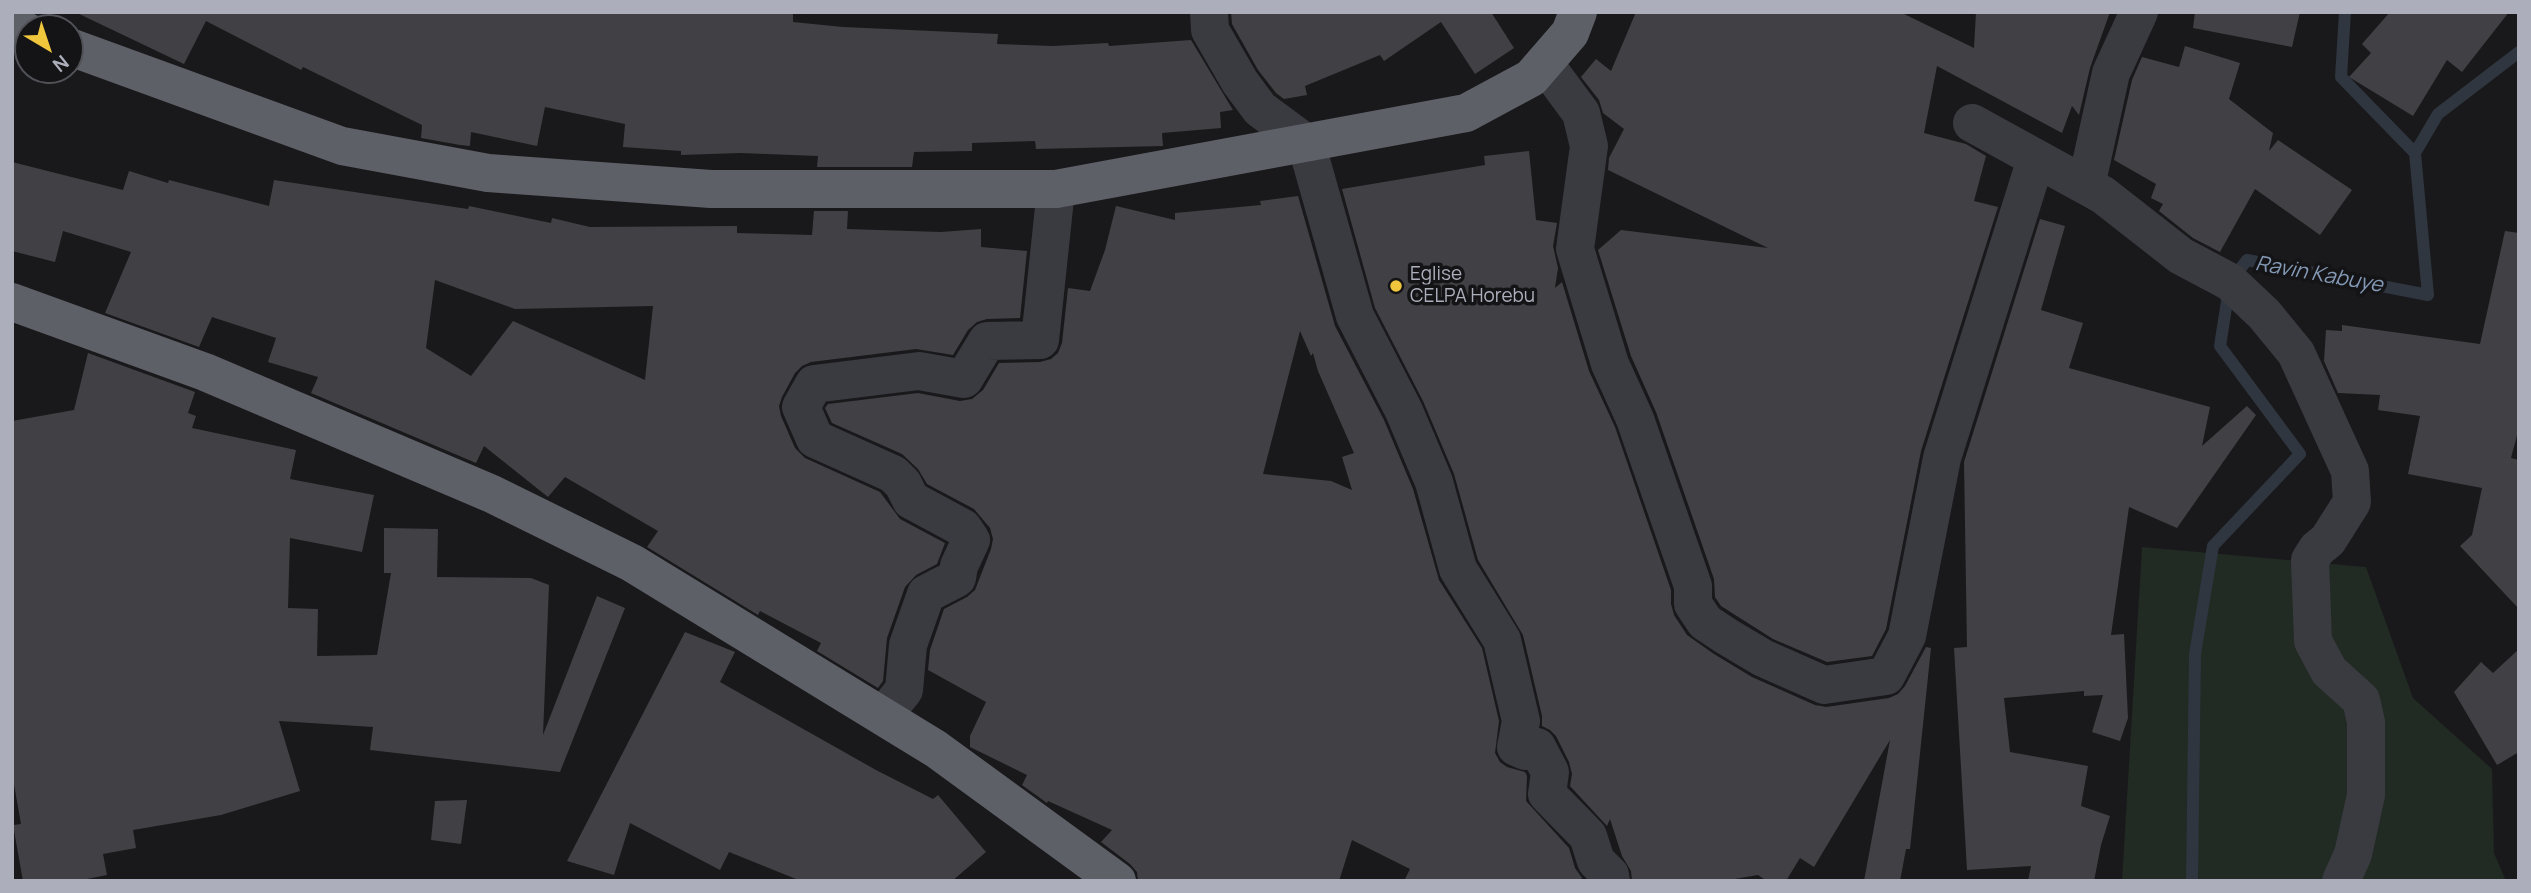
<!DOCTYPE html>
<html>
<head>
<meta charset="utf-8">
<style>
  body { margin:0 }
  #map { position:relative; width:2531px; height:893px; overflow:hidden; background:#19191b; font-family:Manrope,sans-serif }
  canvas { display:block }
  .frame { position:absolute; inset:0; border:14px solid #acafbb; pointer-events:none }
  .north { position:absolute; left:14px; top:14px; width:70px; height:70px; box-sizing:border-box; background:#141416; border:2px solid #515258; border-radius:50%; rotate:141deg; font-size:19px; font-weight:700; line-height:28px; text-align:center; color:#acafbb }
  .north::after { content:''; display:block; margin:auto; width:24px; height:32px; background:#f0c63d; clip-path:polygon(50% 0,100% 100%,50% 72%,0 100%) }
</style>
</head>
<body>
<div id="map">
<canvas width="2531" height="893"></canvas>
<div class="frame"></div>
<div class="north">N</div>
</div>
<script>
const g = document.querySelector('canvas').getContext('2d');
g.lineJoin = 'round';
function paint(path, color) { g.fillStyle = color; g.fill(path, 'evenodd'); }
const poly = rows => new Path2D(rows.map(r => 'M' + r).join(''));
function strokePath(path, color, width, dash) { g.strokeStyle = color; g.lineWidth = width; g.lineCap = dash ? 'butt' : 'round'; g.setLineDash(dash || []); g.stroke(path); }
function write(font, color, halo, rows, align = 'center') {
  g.font = font + ' Manrope,sans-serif'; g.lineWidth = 7; g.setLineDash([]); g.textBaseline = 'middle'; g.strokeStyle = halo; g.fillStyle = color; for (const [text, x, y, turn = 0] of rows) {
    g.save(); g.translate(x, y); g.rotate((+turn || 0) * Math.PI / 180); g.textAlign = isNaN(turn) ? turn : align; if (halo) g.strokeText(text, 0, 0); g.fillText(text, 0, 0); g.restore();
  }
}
const green = poly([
  [2142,547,2366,567,2413,698,2492,769,2494,853,2506,881,2122,881]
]);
const stream = poly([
  [2415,153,2438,114,2519,52],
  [2192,881,2195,654,2213,546,2300,454,2220,346,2230,282,2247,260,2428,295,2415,153,2341,77,2345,12]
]);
const building = poly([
  [75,12,793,12,793,22,843,27,998,34,997,44,1053,46,1108,43,1109,46,1191,40,1233,110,1220,112,1221,128,1162,133,1163,146,1036,149,1035,141,972,143,972,151,914,152,912,167,817,167,818,156,740,153,681,155,681,151,623,147,625,124,545,107,537,146,471,132,470,146,460,145,421,138,422,125,303,67,301,70,206,21,184,64],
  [1231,12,1491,12,1514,48,1475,74,1441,22,1384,61,1380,55,1305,86,1307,95,1284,99,1276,93,1258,70,1232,24],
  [1636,12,1900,12,1974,48,1976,12,2110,12,2090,68,2079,115,2072,106,2062,133,1937,66,1924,133,1966,144,1986,156,1974,201,1998,207,1921,451,1886,629,1872,656,1827,662,1773,639,1721,606,1715,597,1714,579,1656,412,1631,356,1598,250,1621,230,1768,248,1608,170,1609,158,1624,129,1603,113,1599,100,1581,77,1596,59,1611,71],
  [2195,12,2300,12,2292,47,2193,28],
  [2390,12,2509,12,2462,72,2447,60,2413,116,2349,77,2371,53,2362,44],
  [2185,46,2240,63,2229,99,2273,133,2269,151,2278,140,2352,190,2320,235,2255,189,2220,252,2193,238,2159,211,2163,204,2151,198,2156,184,2114,160,2132,80,2142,57,2179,67],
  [1529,151,1536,220,1557,223,1553,246,1558,268,1555,288,1562,282,1589,371,1615,427,1671,590,1671,604,1674,615,1687,635,1714,654,1752,677,1815,705,1826,707,1889,698,1898,694,1905,686,1926,647,1931,648,1910,849,1906,849,1900,881,1864,881,1890,740,1814,867,1800,858,1786,881,1767,881,1758,875,1723,881,1632,881,1631,871,1622,856,1610,819,1607,826,1570,786,1572,774,1569,762,1556,736,1550,730,1542,726,1542,716,1523,635,1478,560,1454,474,1423,401,1375,308,1342,189,1485,165,1484,156],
  [12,162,123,190,129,171,168,183,169,180,269,206,274,180,468,209,469,206,551,223,552,218,590,227,737,226,737,233,812,235,814,211,848,211,847,229,941,232,981,229,981,247,1027,251,1020,318,987,319,977,322,968,330,953,355,916,349,811,362,802,366,795,373,782,397,779,406,781,416,795,448,805,458,880,492,900,519,945,543,937,564,916,575,905,587,887,638,883,681,878,688,817,651,821,643,760,611,758,615,647,547,658,531,565,477,548,497,484,446,476,463,311,393,318,377,268,362,276,338,212,317,199,347,105,313,131,252,63,231,55,262,12,251],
  [435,280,515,309,653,306,645,380,513,321,471,376,426,348],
  [1298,196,1335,326,1384,420,1413,489,1439,580,1482,648,1499,721,1495,753,1500,762,1507,767,1525,772,1527,776,1526,801,1569,848,1575,868,1582,878,1580,881,1404,881,1410,869,1352,840,1339,881,1138,881,1137,872,1130,864,1101,842,1112,830,1048,801,1047,803,1022,785,1027,775,970,747,970,736,986,702,928,670,930,650,944,609,967,597,975,590,991,549,993,539,990,528,974,509,927,484,918,469,902,454,832,423,825,408,828,404,918,393,960,401,972,399,983,390,999,363,1040,362,1051,359,1058,353,1062,343,1068,288,1090,291,1105,250,1116,206,1175,220,1175,213,1261,205,1260,201],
  [1300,331,1311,356,1313,353,1318,371,1354,453,1342,457,1352,490,1331,481,1263,474],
  [2040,219,2065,226,2041,310,2083,323,2069,368,2210,407,2202,446,2247,406,2256,415,2177,528,2129,507,2111,635,2124,634,2128,718,2120,741,2092,732,2103,695,2084,696,2084,691,2004,698,2010,752,2088,766,2081,806,2110,816,2101,845,2094,881,2028,881,2031,866,1967,870,1954,648,1967,647,1964,462],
  [2505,231,2519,233,2519,428,2511,458,2519,460,2519,609,2460,546,2472,535,2482,488,2408,474,2420,416,2378,410,2380,395,2338,393,2324,361,2326,330,2342,331,2342,325,2480,344],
  [88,353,195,392,188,413,196,416,192,428,296,450,290,479,374,495,362,552,290,538,288,608,318,609,317,656,377,655,391,573,384,573,384,528,438,529,437,577,531,578,549,585,543,735,597,596,625,608,560,772,370,750,373,727,279,721,300,791,221,815,133,830,136,848,103,854,107,875,77,881,23,881,13,825,21,824,12,773,12,421,74,410],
  [685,632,735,652,720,682,876,770,933,799,938,795,986,852,952,881,801,881,729,852,720,870,630,823,614,875,567,861],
  [2519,649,2519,752,2497,765,2454,692,2481,662,2493,673],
  [467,800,461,844,431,840,435,801]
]);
const minor = poly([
  [1209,12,1210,30,1240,82,1260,109,1306,143,1355,316,1404,411,1434,482,1458,569,1502,640,1521,721,1516,747,1525,751,1537,747,1550,772,1547,794,1588,836,1596,861,1610,875,1611,881],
  [1544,63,1581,113,1589,146,1575,249,1610,364,1635,419,1693,586,1693,604,1705,622,1726,636,1763,658,1824,685,1886,676,1907,636,1942,458,2036,159],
  [1972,123,2103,195,2181,256,2230,282,2264,314,2296,353,2350,471,2352,502,2328,540,2317,549,2310,560,2313,641,2329,671,2361,700,2366,722,2366,795,2353,854,2341,881],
  [2086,186,2111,73,2139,12],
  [883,716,904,690,908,645,926,594,957,578,959,566,971,540,963,528,911,500,903,484,893,474,815,439,801,407,814,384,919,371,964,379,987,341,1040,340,1056,189]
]);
const trunk = poly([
  [12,26,28,32],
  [70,47,342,146,488,173,711,189,1056,189,1466,113,1531,78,1570,33,1578,12],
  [12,302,205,372,492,494,632,563,936,749,1117,881]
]);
const markers = [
  [1396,286,7,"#f0c63d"]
];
const poiNames = [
  ["Eglise",1410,275],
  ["CELPA Horebu",1410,297]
];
const waterNames = [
  ["Ravin Kabuye",2319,275,10]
];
paint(green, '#212a23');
strokePath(stream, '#2f3640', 12);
paint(building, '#414145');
strokePath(minor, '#3a3b40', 38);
strokePath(trunk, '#5e6068', 38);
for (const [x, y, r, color] of markers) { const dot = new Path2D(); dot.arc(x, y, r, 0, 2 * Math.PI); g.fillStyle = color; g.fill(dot); strokePath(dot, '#141416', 2.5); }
write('19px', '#acafbb', '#141416', poiNames, 'left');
write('italic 21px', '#8499b5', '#141416', waterNames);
</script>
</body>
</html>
